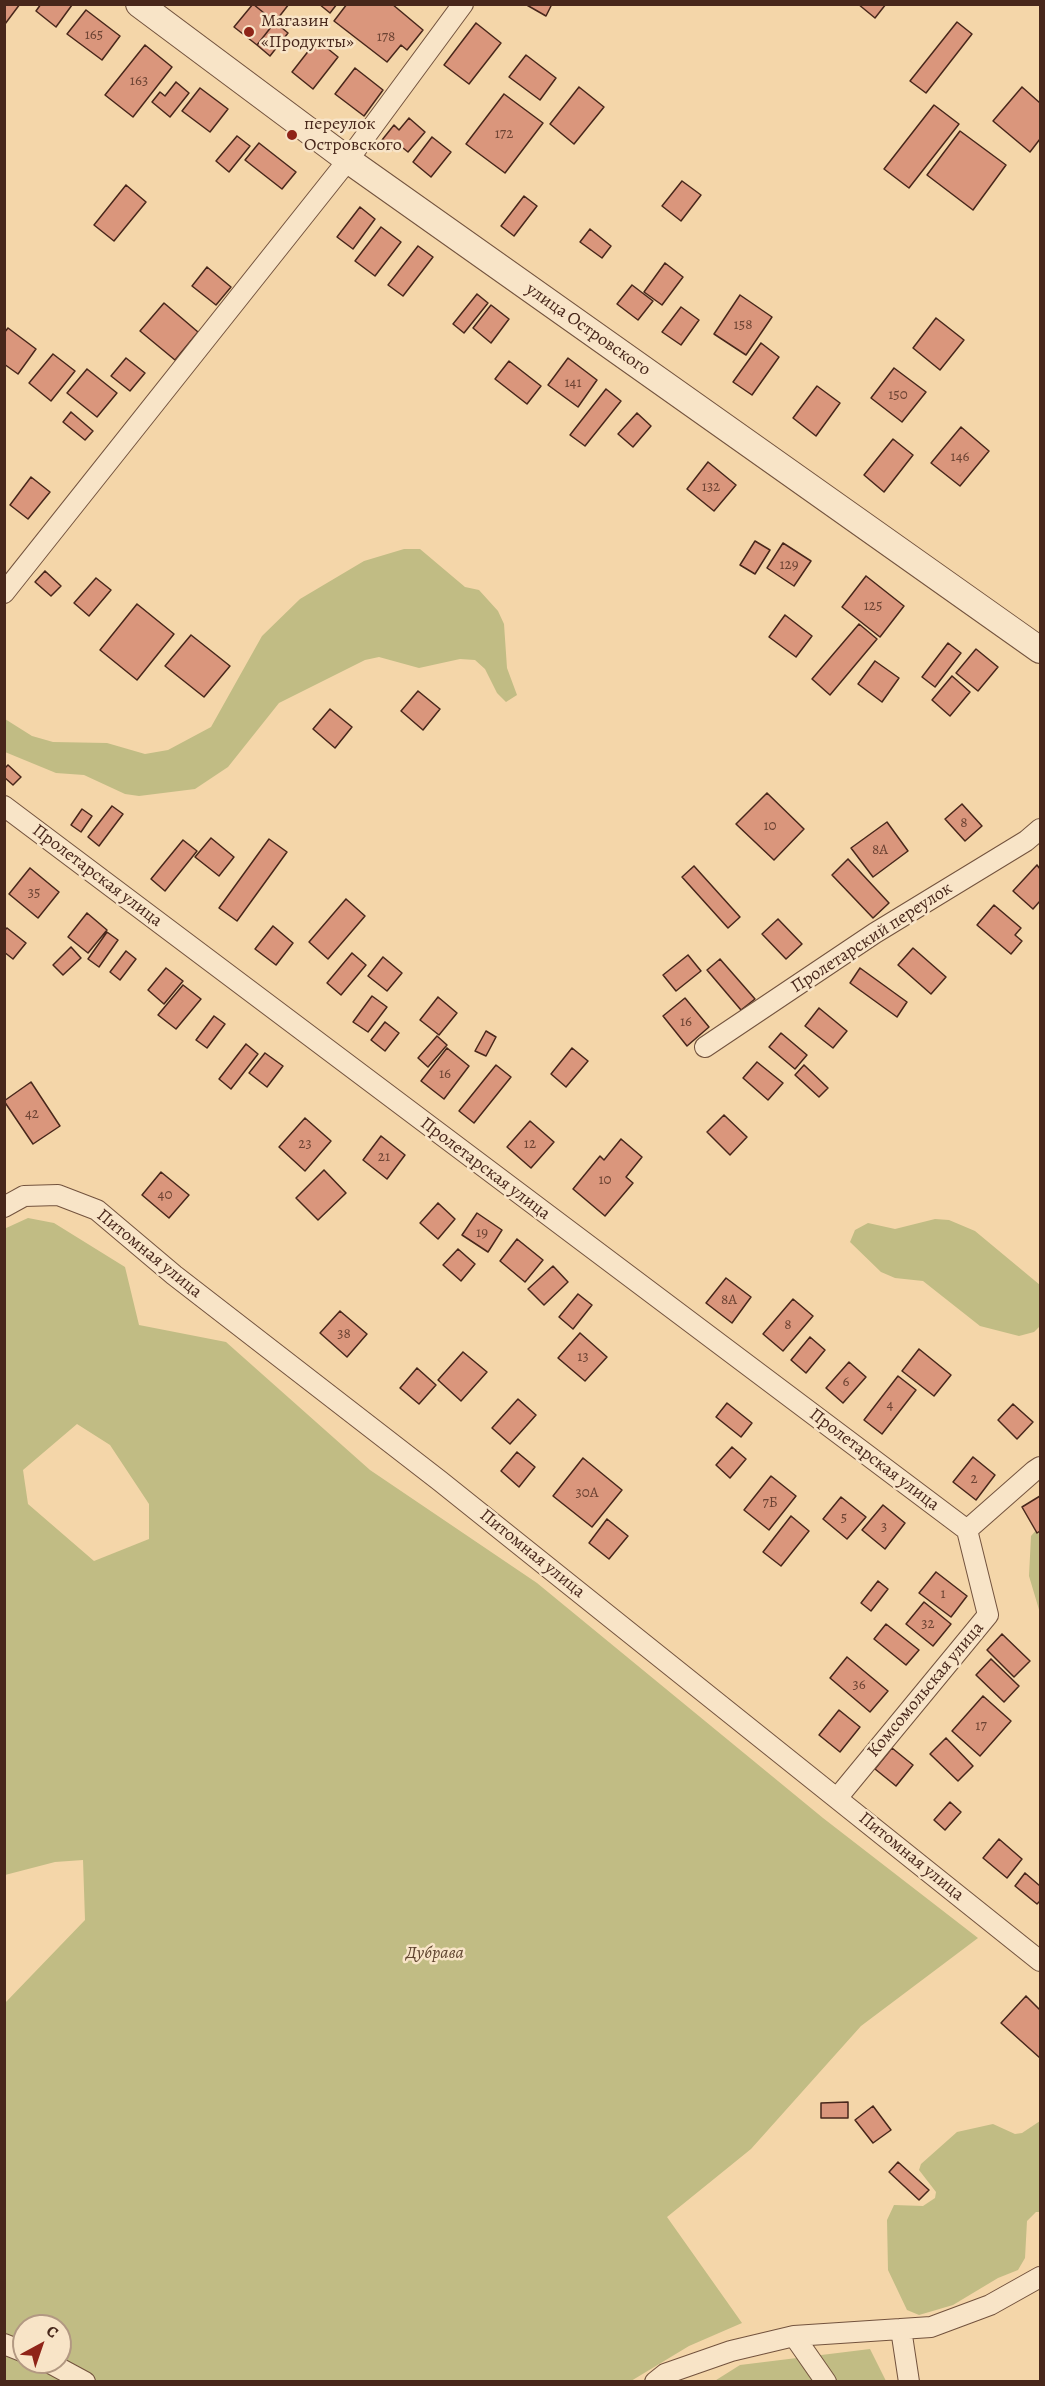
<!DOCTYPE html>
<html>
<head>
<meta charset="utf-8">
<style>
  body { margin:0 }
  #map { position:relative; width:1045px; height:2386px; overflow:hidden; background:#f4d6a9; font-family:Alegreya,serif }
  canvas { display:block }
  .frame { position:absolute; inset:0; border:6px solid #48271b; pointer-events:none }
  .north { position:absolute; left:12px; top:2314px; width:60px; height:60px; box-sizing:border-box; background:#f8e4c7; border:2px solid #b29882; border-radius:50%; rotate:40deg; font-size:16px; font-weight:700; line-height:24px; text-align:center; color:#48271b }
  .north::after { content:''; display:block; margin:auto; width:21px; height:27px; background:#8f2418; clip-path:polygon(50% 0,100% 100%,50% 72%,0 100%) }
</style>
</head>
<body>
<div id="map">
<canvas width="1045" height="2386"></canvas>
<div class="frame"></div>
<div class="north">С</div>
</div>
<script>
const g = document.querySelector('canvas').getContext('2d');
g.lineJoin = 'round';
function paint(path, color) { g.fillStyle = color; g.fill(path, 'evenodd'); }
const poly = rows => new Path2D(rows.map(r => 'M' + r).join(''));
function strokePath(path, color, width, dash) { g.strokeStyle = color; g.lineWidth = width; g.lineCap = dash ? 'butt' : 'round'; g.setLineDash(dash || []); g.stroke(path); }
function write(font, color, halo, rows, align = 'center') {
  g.font = font + ' Alegreya,serif'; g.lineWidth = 5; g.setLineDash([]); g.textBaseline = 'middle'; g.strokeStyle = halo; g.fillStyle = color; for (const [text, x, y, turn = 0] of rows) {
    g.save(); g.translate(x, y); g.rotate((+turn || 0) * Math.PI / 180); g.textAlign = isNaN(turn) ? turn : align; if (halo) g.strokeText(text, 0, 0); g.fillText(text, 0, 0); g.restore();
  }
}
const green = poly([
  [404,549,420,549,465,587,479,590,498,611,504,624,507,668,517,695,506,702,497,693,485,669,475,660,460,659,419,668,379,657,365,660,279,703,228,767,195,789,139,796,125,794,84,775,56,773,5,752,5,719,32,736,53,742,107,743,145,754,168,750,211,727,262,636,300,599,364,561],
  [28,1218,54,1223,125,1267,139,1325,226,1342,370,1470,537,1583,823,1818,978,1938,861,2026,751,2149,667,2217,742,2323,689,2346,631,2381,5,2381,5,2003,85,1920,83,1860,55,1862,5,1875,4,1229],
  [77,1424,110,1445,149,1504,149,1539,94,1561,28,1504,23,1470],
  [24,2326,60,2326,60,2362,24,2362],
  [935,1219,949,1220,975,1231,1040,1285,1040,1326,1034,1332,1019,1336,980,1326,923,1281,895,1278,881,1272,850,1242,855,1230,868,1223,895,1229],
  [1040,1526,1040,1613,1029,1576,1031,1536],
  [1040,2121,1040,2212,1036,2212,1027,2221,1025,2258,1018,2270,998,2278,953,2305,919,2315,907,2310,888,2270,887,2220,894,2205,923,2206,935,2198,936,2192,919,2170,921,2164,957,2132,993,2124,1015,2134,1022,2133],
  [870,2349,886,2381,713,2382,740,2365]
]);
const building = poly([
  [4,4,20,4,5,24,4,24,4,4],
  [41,4,71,4,72,5,56,27,36,11,41,4],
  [253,4,275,22,257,45,234,27,253,4],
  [253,4,289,4,275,22,253,4],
  [319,4,337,4,330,13,319,4],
  [347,4,392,4,423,30,407,50,401,45,387,62,334,21,347,4],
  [525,4,552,4,546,16,525,4],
  [858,4,886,4,875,18,858,4],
  [86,10,120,36,102,60,67,34,86,10],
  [275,22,288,33,270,56,257,45,275,22],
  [957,22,972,34,926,93,910,81,957,22],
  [476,23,501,43,469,84,444,65,476,23],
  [317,40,338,57,313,89,292,72,317,40],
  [145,45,172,67,133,117,105,95,145,45],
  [526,55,556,78,540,100,509,77,526,55],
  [355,68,383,90,364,116,335,94,355,68],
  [176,82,189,93,170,117,152,102,160,92,165,96,176,82],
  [579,87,604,107,574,144,550,124,579,87],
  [1022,87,1040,103,1040,139,1030,152,993,121,1022,87],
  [200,88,228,109,210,132,182,111,200,88],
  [504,94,543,123,505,173,466,144,504,94],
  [934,105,959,124,909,188,884,169,934,105],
  [409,118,425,132,408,152,398,144,393,150,382,140,394,125,399,130,409,118],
  [960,131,1006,165,973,210,927,175,960,131],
  [237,136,250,146,229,172,216,161,237,136],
  [432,137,451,152,431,177,413,162,432,137],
  [259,143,296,172,282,189,245,160,259,143],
  [682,181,701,195,681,221,662,206,682,181],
  [126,185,146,202,114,241,94,225,126,185],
  [524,196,537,206,514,236,501,226,524,196],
  [360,207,375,219,353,249,337,237,360,207],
  [381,227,401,242,375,276,355,261,381,227],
  [590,229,611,246,602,258,580,242,590,229],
  [418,246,433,257,403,296,388,285,418,246],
  [665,263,683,277,662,305,644,292,665,263],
  [207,267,231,287,216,305,192,286,207,267],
  [632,285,653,301,638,320,617,304,632,285],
  [477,294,488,303,464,333,453,324,477,294],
  [740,295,772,317,746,355,714,334,740,295],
  [164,303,198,332,175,360,140,331,164,303],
  [491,305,509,319,491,343,473,328,491,305],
  [681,307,699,320,681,345,662,332,681,307],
  [936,318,964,340,940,370,913,348,936,318],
  [8,328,36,349,18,374,4,364,4,333,8,328],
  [761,343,779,357,752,395,733,382,761,343],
  [53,354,75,371,51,401,29,383,53,354],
  [126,358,145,373,130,391,111,376,126,358],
  [568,358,597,380,578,407,548,385,568,358],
  [509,361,541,386,527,404,495,379,509,361],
  [894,368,926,392,902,422,871,398,894,368],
  [87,369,117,393,97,417,67,393,87,369],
  [817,386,840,403,816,436,793,418,817,386],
  [606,389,621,401,585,446,570,435,606,389],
  [71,412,93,431,85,440,63,422,71,412],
  [637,413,651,426,633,447,618,434,637,413],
  [961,427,989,451,960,486,931,463,961,427],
  [893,439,913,455,884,492,864,475,893,439],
  [708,462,736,485,714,511,687,489,708,462],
  [31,477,50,492,28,519,10,505,31,477],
  [755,541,770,550,755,574,740,565,755,541],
  [783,543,811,561,794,586,767,568,783,543],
  [45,571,61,586,51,596,35,582,45,571],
  [866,576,904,606,880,637,842,607,866,576],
  [96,578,111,590,89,616,74,603,96,578],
  [137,604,174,634,137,680,100,650,137,604],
  [785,615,812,636,796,657,769,637,785,615],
  [859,624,877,639,830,695,812,679,859,624],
  [191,635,230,666,204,697,165,666,191,635],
  [948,643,961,653,935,687,922,677,948,643],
  [976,649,998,667,978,691,956,673,976,649],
  [875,661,899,678,882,702,858,684,875,661],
  [952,676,970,692,950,716,932,700,952,676],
  [418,691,440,709,423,730,401,711,418,691],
  [330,709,352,727,335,748,313,729,330,709],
  [8,765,21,777,13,785,4,777,4,769,8,765],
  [767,793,804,829,774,860,736,824,767,793],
  [962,804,982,826,965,841,945,819,962,804],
  [112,806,123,814,99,846,88,837,112,806],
  [82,809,92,816,81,832,71,825,82,809],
  [887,822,908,851,873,877,851,848,887,822],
  [211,838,234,857,219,876,195,857,211,838],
  [269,839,287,852,237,921,219,908,269,839],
  [183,840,197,851,165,891,151,879,183,840],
  [848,859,889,903,873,918,832,875,848,859],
  [1037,865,1040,869,1040,901,1033,909,1013,891,1037,865],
  [694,866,740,917,728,928,682,877,694,866],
  [30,868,59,892,38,918,9,894,30,868],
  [346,899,365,916,328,959,309,942,346,899],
  [994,905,1021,928,1015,935,1022,941,1011,954,977,925,994,905],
  [87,913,107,930,88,953,68,937,87,913],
  [778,919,802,944,786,959,762,934,778,919],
  [273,926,293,943,276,965,255,949,273,926],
  [7,928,26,943,13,959,4,952,4,931,7,928],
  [107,932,118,940,99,967,88,959,107,932],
  [71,947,81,958,63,975,53,965,71,947],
  [913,948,946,977,931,994,898,965,913,948],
  [126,951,136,959,120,980,110,972,126,951],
  [352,953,366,965,341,995,327,983,352,953],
  [688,955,701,971,676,991,663,975,688,955],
  [383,957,402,973,387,991,368,976,383,957],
  [720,959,755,999,741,1010,707,970,720,959],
  [166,968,183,981,164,1004,148,990,166,968],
  [860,968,907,1002,897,1017,850,983,860,968],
  [183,985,201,999,176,1029,158,1015,183,985],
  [372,996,387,1007,368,1032,353,1022,372,996],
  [438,997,457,1013,439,1035,420,1020,438,997],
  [685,998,709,1027,687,1046,663,1016,685,998],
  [819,1008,847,1031,833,1048,805,1026,819,1008],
  [214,1016,225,1024,207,1048,196,1040,214,1016],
  [385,1022,399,1033,385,1051,371,1040,385,1022],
  [486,1031,496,1037,486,1056,475,1051,486,1031],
  [781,1033,807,1055,795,1069,769,1047,781,1033],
  [437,1036,447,1045,428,1067,418,1058,437,1036],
  [246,1044,258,1054,231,1089,219,1079,246,1044],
  [447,1048,469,1066,444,1099,421,1081,447,1048],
  [572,1048,588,1061,566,1087,551,1074,572,1048],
  [265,1053,283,1066,267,1087,249,1073,265,1053],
  [757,1062,783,1083,768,1100,743,1078,757,1062],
  [496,1065,511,1077,474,1123,459,1111,496,1065],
  [804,1065,828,1088,819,1097,795,1075,804,1065],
  [31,1082,60,1126,33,1144,4,1101,31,1082],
  [724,1115,747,1137,730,1155,707,1132,724,1115],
  [305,1118,331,1141,305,1171,279,1147,305,1118],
  [530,1121,554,1142,531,1168,507,1147,530,1121],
  [381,1136,405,1155,387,1179,363,1160,381,1136],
  [621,1139,642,1157,626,1177,633,1183,605,1216,573,1189,600,1156,604,1160,621,1139],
  [324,1170,346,1193,318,1220,296,1198,324,1170],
  [161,1172,189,1195,169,1218,142,1195,161,1172],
  [438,1203,455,1219,438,1239,420,1223,438,1203],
  [477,1213,502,1230,488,1252,462,1235,477,1213],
  [517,1239,543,1260,525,1282,500,1261,517,1239],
  [458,1249,475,1264,461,1281,443,1265,458,1249],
  [553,1266,568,1282,544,1305,528,1289,553,1266],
  [726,1278,751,1297,732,1323,706,1303,726,1278],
  [578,1294,592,1305,573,1329,559,1317,578,1294],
  [793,1299,813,1316,783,1351,763,1334,793,1299],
  [340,1311,367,1334,347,1357,320,1333,340,1311],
  [580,1333,607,1357,585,1381,558,1358,580,1333],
  [810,1337,825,1350,806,1373,791,1360,810,1337],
  [919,1349,951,1375,934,1396,902,1371,919,1349],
  [463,1352,487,1372,461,1401,438,1380,463,1352],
  [849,1362,866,1377,843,1403,826,1388,849,1362],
  [417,1368,436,1385,419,1404,400,1388,417,1368],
  [898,1376,916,1390,882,1434,864,1420,898,1376],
  [518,1399,536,1415,510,1444,492,1428,518,1399],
  [727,1403,752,1423,741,1437,716,1417,727,1403],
  [1013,1404,1033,1422,1017,1439,998,1420,1013,1404],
  [732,1447,746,1459,730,1478,716,1465,732,1447],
  [517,1452,535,1467,519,1487,501,1471,517,1452],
  [973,1457,995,1475,976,1500,953,1482,973,1457],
  [583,1458,622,1490,592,1527,553,1496,583,1458],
  [771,1476,796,1496,769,1530,744,1510,771,1476],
  [1040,1496,1040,1531,1037,1533,1022,1507,1040,1496],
  [841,1497,866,1517,847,1539,823,1519,841,1497],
  [883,1505,905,1523,885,1549,862,1530,883,1505],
  [791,1516,809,1531,781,1566,763,1552,791,1516],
  [607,1519,628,1536,609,1559,589,1543,607,1519],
  [936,1572,967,1596,951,1617,919,1593,936,1572],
  [878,1581,888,1589,871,1611,861,1603,878,1581],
  [924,1602,951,1624,933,1646,906,1624,924,1602],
  [886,1624,919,1650,906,1665,874,1639,886,1624],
  [1002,1634,1030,1661,1014,1677,987,1650,1002,1634],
  [847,1657,888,1691,870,1712,830,1678,847,1657],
  [991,1659,1019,1686,1004,1702,976,1675,991,1659],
  [983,1696,1011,1721,980,1756,952,1731,983,1696],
  [839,1710,860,1727,840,1752,819,1735,839,1710],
  [946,1738,973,1766,958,1781,930,1754,946,1738],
  [892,1748,913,1765,896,1786,875,1769,892,1748],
  [950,1802,961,1812,945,1830,934,1820,950,1802],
  [999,1839,1022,1859,1007,1878,983,1858,999,1839],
  [1025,1873,1040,1886,1040,1901,1037,1904,1015,1886,1025,1873],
  [1026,1996,1040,2010,1040,2058,1001,2023,1026,1996],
  [848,2102,848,2118,821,2118,821,2103,848,2102],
  [873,2106,891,2130,873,2143,855,2120,873,2106],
  [898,2162,929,2190,919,2200,889,2172,898,2162]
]);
const minor = poly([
  [4,593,348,160,463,4],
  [4,806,967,1530],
  [705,1047,875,933,1026,841,1040,829],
  [4,1207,24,1196,58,1195,97,1210,174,1275,440,1481,1040,1961],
  [838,1797,988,1615,967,1530,1034,1471,1040,1467],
  [901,2329,909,2382],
  [794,2336,826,2382],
  [4,2344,24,2352],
  [48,2362,85,2382],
  [655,2382,665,2374,731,2351,794,2336,931,2327,990,2305,1040,2277]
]);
const tertiary = poly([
  [139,4,348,160,1040,650]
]);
const markers = [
  [249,32,6,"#8f2418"],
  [292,135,6,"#8f2418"]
];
const numberNames = [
  ["165",94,35],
  ["178",386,37],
  ["163",139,81],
  ["172",504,134],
  ["158",743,325],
  ["141",573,383],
  ["150",898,395],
  ["146",960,457],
  ["132",711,487],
  ["129",789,565],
  ["125",873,606],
  ["8",964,823],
  ["10",770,826],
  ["8А",880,850],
  ["35",34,893],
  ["16",686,1022],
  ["16",445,1074],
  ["42",32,1114],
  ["23",305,1144],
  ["12",530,1144],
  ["21",384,1157],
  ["10",605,1180],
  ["40",165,1195],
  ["19",482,1233],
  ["8А",729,1300],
  ["8",788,1325],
  ["38",344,1334],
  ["13",583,1357],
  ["6",846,1382],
  ["4",890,1405],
  ["2",974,1479],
  ["30А",587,1493],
  ["7Б",770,1503],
  ["5",844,1518],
  ["3",884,1527],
  ["1",943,1594],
  ["32",928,1624],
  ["36",859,1685],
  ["17",981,1726]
];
const poiNames = [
  ["Магазин",261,22],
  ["«Продукты»",261,43],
  ["переулок",304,125],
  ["Островского",304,146]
];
const streetNames = [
  ["улица Островского",588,330,35],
  ["Пролетарская улица",97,876,37],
  ["Пролетарский переулок",872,938,-33],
  ["Пролетарская улица",485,1169,37],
  ["Питомная улица",149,1254,39],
  ["Пролетарская улица",874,1460,37],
  ["Питомная улица",532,1554,39],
  ["Комсомольская улица",926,1690,-50],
  ["Питомная улица",911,1857,39]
];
const parkNames = [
  ["Дубрава",435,1954]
];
paint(green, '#c1bc84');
paint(building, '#da967c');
strokePath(building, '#48271b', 1.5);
strokePath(minor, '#73533e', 22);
strokePath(tertiary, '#73533e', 28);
strokePath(minor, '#f8e4c7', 20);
strokePath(tertiary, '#f8e4c7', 26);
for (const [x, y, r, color] of markers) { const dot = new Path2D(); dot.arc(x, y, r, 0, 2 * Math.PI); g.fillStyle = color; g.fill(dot); strokePath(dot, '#f8e4c7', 2); }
write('15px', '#6c4333', null, numberNames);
write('18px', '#48271b', '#f8e4c7', poiNames, 'left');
write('18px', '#48271b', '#f8e4c7', streetNames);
write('italic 18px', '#604530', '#f8e4c7', parkNames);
</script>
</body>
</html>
